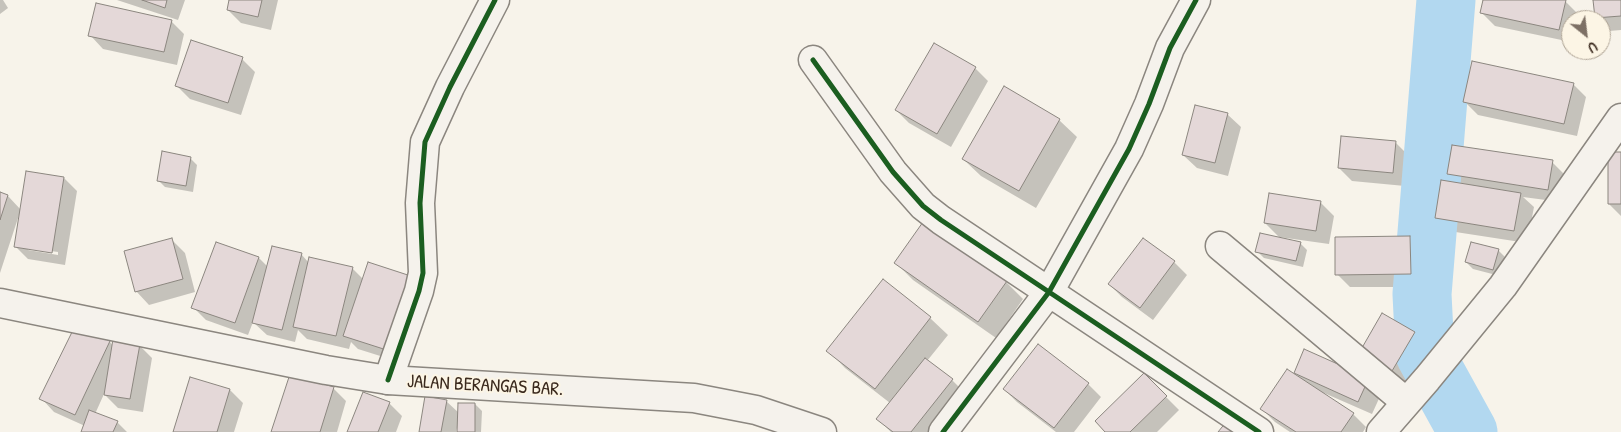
<!DOCTYPE html>
<html>
<head>
<meta charset="utf-8">
<style>
  body { margin:0 }
  #map { position:relative; width:1621px; height:432px; overflow:hidden; background:#f7f3ea; font-family:"Patrick Hand",sans-serif }
  canvas { display:block }
  .north { position:absolute; left:1561px; top:10px; width:50px; height:50px; box-sizing:border-box; background:#fcf5e5; border:1px solid #afa495; border-radius:50%; rotate:151deg; font-size:14px; font-weight:700; line-height:20px; text-align:center; color:#3b2a1e }
  .north::after { content:''; display:block; margin:auto; width:18px; height:22px; background:#7d7065; clip-path:polygon(50% 0,100% 100%,50% 72%,0 100%) }
</style>
</head>
<body>
<div id="map">
<canvas width="1621" height="432"></canvas>
<div class="north">U</div>
</div>
<script>
const g = document.querySelector('canvas').getContext('2d');
g.lineJoin = 'round';
function paint(path, color) { g.fillStyle = color; g.fill(path, 'evenodd'); }
const poly = rows => new Path2D(rows.map(r => 'M' + r).join(''));
function strokePath(path, color, width, dash) { g.strokeStyle = color; g.lineWidth = width; g.lineCap = dash ? 'butt' : 'round'; g.setLineDash(dash || []); g.stroke(path); }
function write(font, color, halo, rows, align = 'center') {
  g.font = font + ' "Patrick Hand",sans-serif'; g.lineWidth = 4; g.setLineDash([]); g.textBaseline = 'middle'; g.strokeStyle = halo; g.fillStyle = color; for (const [text, x, y, turn = 0] of rows) {
    g.save(); g.translate(x, y); g.rotate((+turn || 0) * Math.PI / 180); g.textAlign = isNaN(turn) ? turn : align; if (halo) g.strokeText(text, 0, 0); g.fillText(text, 0, 0); g.restore();
  }
}
const shadow = poly([
  [0,0,3,0,8,8,0,14],
  [117,0,185,0,178,20],
  [230,0,278,0,271,30,241,23,228,10],
  [1484,0,1565,1,1579,15,1577,20,1571,20,1571,42,1495,26,1481,12],
  [1595,0,1621,0,1621,30,1609,31,1601,22,1601,20,1596,17],
  [171,21,184,34,177,65,103,49,90,35],
  [242,59,255,72,241,115,190,99,176,85],
  [975,68,988,81,951,147,909,123,896,110],
  [1573,84,1586,97,1577,136,1478,115,1465,102],
  [1227,114,1241,127,1228,176,1197,168,1183,155],
  [1059,120,1077,137,1036,208,981,176,963,159],
  [1395,142,1408,155,1405,186,1352,181,1339,168],
  [1621,153,1621,216,1609,204],
  [190,158,197,165,193,192,165,187,158,180],
  [1552,162,1565,175,1561,202,1523,197,1534,207,1527,243,1449,231,1436,218,1458,184,1448,174],
  [64,178,77,191,65,265,28,259,15,246,20,216,19,215,0,273,0,194,8,196,21,210],
  [28,248,58,252,58,255,28,250],
  [1320,202,1334,216,1329,244,1279,237,1265,223],
  [1410,237,1423,251,1423,287,1350,287,1337,274],
  [172,240,185,253,195,292,149,305,136,291],
  [216,243,259,258,268,267,301,254,309,263,352,268,364,280,420,280,433,293,409,365,358,349,351,342,349,349,307,339,298,330,295,342,267,335,253,322,248,335,206,320,193,307],
  [1300,243,1307,250,1303,267,1264,258,1257,251],
  [1498,250,1505,257,1500,276,1473,269,1466,262],
  [1174,262,1187,275,1153,320,1122,297,1109,284],
  [896,263,1006,282,1023,299,996,338,913,280],
  [883,281,930,318,948,335,927,361,952,380,965,393,935,432,891,432,878,419,890,403,845,368,828,350],
  [76,326,110,342,113,346,139,345,152,358,143,412,118,408,104,394,95,414,117,422,127,432,82,432,85,426,54,412,41,398],
  [1414,333,1427,346,1405,384,1374,366],
  [1305,351,1382,392,1372,414,1324,393,1323,394,1353,414,1366,427,1363,432,1290,432,1275,422,1262,409,1301,379,1295,373],
  [1144,375,1179,410,1157,432,1107,432],
  [1088,384,1101,397,1074,432,1056,432,1017,402,1004,389],
  [333,388,346,401,337,432,273,432],
  [230,390,243,403,234,432,174,432],
  [446,401,459,413,475,404,482,411,481,432,458,432,458,428,457,428,456,432,420,432],
  [389,403,402,416,396,432,349,432]
]);
const river = poly([
  [1446,0,1422,294,1425,354,1468,432]
]);
const building = poly([
  [142,0,167,0,165,8,142,0],
  [229,0,262,0,258,17,227,10,229,0],
  [1483,0,1566,0,1559,30,1480,13,1483,0],
  [1593,0,1621,0,1621,16,1595,18,1593,0],
  [96,3,172,20,164,52,88,36,96,3],
  [191,40,243,57,228,103,175,86,191,40],
  [934,43,976,67,937,134,895,110,934,43],
  [1472,61,1574,83,1564,124,1463,102,1472,61],
  [1004,86,1060,119,1019,191,962,159,1004,86],
  [1195,105,1228,113,1215,163,1182,155,1195,105],
  [1341,136,1396,141,1393,173,1338,168,1341,136],
  [1452,145,1553,160,1548,190,1447,174,1452,145],
  [162,151,191,157,186,186,157,181,162,151],
  [1608,152,1621,152,1621,204,1608,204,1608,152],
  [26,171,64,177,52,253,14,247,26,171],
  [1441,180,1521,193,1514,231,1435,218,1441,180],
  [0,192,8,195,0,220,0,192],
  [1269,193,1321,201,1316,231,1264,223,1269,193],
  [923,222,1007,281,978,322,894,263,923,222],
  [1260,233,1301,242,1296,261,1255,252,1260,233],
  [1410,236,1411,274,1335,275,1335,237,1410,236],
  [172,238,183,279,135,292,124,251,172,238],
  [1143,238,1175,261,1140,308,1108,284,1143,238],
  [216,242,259,257,235,323,191,308,216,242],
  [1471,242,1499,249,1493,270,1465,262,1471,242],
  [272,246,302,253,282,330,252,323,272,246],
  [309,257,353,267,336,336,293,327,309,257],
  [368,262,420,279,396,353,343,336,368,262],
  [883,279,931,317,875,389,826,351,883,279],
  [1382,313,1415,332,1392,371,1359,353,1382,313],
  [76,324,110,341,75,415,39,399,76,324],
  [113,339,140,344,130,399,104,395,113,339],
  [1038,344,1089,383,1054,428,1003,389,1038,344],
  [1304,349,1369,378,1358,402,1294,373,1304,349],
  [925,358,953,379,911,432,893,432,876,419,925,358],
  [1287,369,1354,413,1341,432,1296,432,1260,409,1287,369],
  [1144,373,1167,396,1130,432,1105,432,1095,421,1144,373],
  [290,374,334,387,320,432,271,432,290,374],
  [190,377,230,389,217,432,173,432,190,377],
  [363,392,390,402,378,432,347,432,363,392],
  [425,396,447,400,441,432,419,432,425,396],
  [458,403,475,403,475,432,457,432,458,403],
  [89,410,118,421,113,432,81,432,89,410],
  [1231,416,1251,432,1218,432,1231,416]
]);
const minor = poly([
  [813,60,893,172,923,206,941,220,1259,432],
  [1220,246,1406,402],
  [388,380,419,291,423,273,420,203,425,142,450,87,495,0],
  [943,432,1049,292,1129,149,1149,104,1170,48,1196,0]
]);
const tertiary = poly([
  [1381,432,1427,379,1503,286,1621,118]
]);
const primary = poly([
  [0,303,326,370,388,380,694,398,756,410,822,432]
]);
const cycleway = poly([
  [813,60,893,172,923,206,941,220,1259,432],
  [388,380,419,291,423,273,420,203,425,142,450,87,495,0],
  [943,432,1049,292,1129,149,1149,104,1170,48,1196,0]
]);
const streetNames = [
  ["JALAN BERANGAS BAR.",485,386,3]
];
paint(shadow, '#0003');
strokePath(river, '#b2d8f0', 59);
paint(building, '#e4d8d8');
strokePath(building, '#8b867f', 1);
strokePath(minor, '#8b867f', 31);
strokePath(tertiary, '#8b867f', 31);
strokePath(primary, '#8b867f', 31);
strokePath(minor, '#f5f2ec', 28);
strokePath(tertiary, '#f5f2ec', 28);
strokePath(primary, '#f5f2ec', 28);
strokePath(cycleway, '#1b5e20', 5);
write('19px', '#3b2a1e', '#fcf5e5', streetNames);
</script>
</body>
</html>
